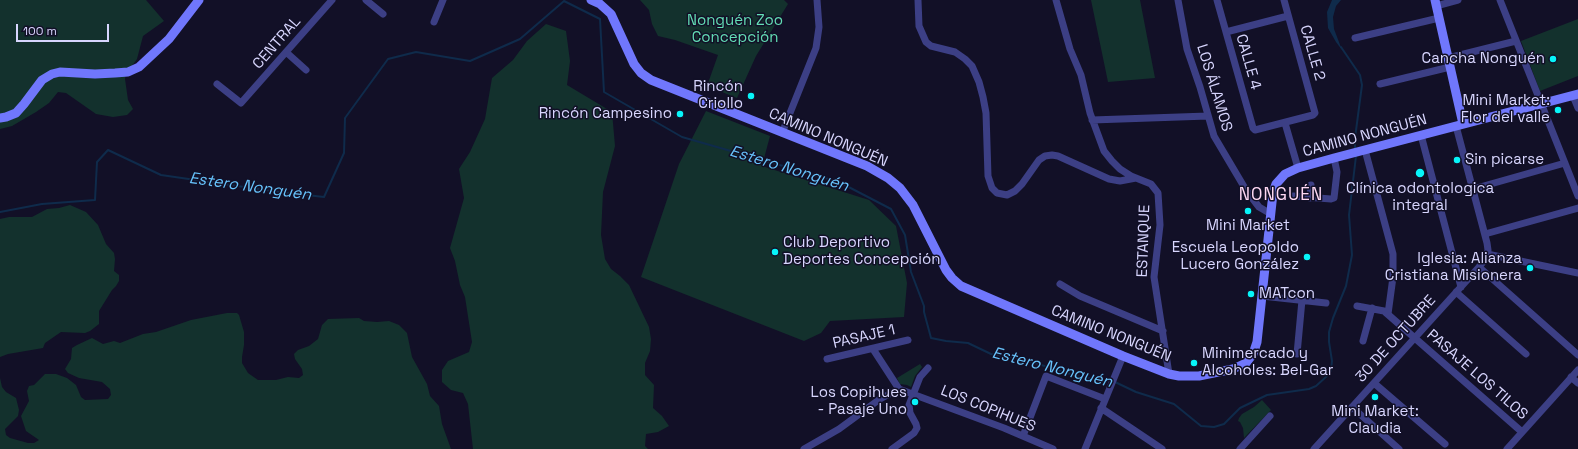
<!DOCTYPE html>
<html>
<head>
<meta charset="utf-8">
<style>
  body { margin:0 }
  #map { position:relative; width:1578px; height:449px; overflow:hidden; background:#121027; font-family:"Space Grotesk",sans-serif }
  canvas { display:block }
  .scale { position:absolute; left:16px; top:24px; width:93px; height:18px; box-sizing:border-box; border:2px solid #d8d6fe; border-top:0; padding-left:5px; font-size:12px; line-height:14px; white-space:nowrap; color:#d8d6fe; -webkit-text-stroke:3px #121027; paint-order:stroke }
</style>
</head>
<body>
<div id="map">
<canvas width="1578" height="449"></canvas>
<div class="scale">100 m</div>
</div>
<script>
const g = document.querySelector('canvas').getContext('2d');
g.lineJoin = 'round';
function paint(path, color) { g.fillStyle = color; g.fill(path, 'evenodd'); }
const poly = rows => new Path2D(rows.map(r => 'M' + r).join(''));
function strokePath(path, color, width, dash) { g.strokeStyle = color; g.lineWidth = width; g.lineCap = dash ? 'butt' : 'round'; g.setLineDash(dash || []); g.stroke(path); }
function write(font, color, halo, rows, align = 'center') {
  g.font = font + ' "Space Grotesk",sans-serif'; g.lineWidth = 3; g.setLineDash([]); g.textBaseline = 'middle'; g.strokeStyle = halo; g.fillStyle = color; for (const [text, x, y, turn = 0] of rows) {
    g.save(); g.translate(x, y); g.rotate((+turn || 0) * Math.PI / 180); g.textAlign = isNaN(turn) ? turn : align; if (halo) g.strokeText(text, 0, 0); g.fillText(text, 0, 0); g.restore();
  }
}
const green = poly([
  [0,0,146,0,164,21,143,36,137,59,126,74,125,79,128,100,133,109,127,115,113,117,96,114,66,93,58,92,49,103,36,112,12,126,0,129],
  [640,0,784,0,788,4,756,56,737,98,707,86,718,55,675,40,658,36,652,24,649,10],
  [1091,0,1140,0,1155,78,1108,82],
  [1578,19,1578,76,1540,91,1521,41],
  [546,24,566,31,570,61,567,85,612,112,615,146,603,192,601,235,605,259,611,269,620,276,629,285,649,327,651,339,650,351,645,363,645,375,654,385,653,408,662,416,669,426,658,432,646,434,645,446,648,449,473,449,468,404,463,393,451,390,442,382,442,370,448,361,469,352,472,342,465,297,460,285,455,261,450,248,464,198,459,169,470,152,485,119,492,78,513,60,527,41],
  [706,111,770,136,762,166,869,200,896,226,907,283,904,317,830,321,821,333,804,341,641,277,679,164],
  [70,205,86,212,98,225,106,244,114,253,115,259,114,271,119,275,119,281,116,286,112,290,99,311,99,324,90,331,85,333,61,332,45,343,43,348,8,354,0,357,0,219,9,217,32,217,47,209,59,208],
  [227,313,237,313,239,315,244,332,244,345,242,357,242,363,248,373,258,380,276,380,288,377,299,378,303,375,302,369,295,359,294,354,298,350,309,346,318,339,322,325,328,319,359,318,364,321,377,322,389,321,399,325,407,333,412,357,427,384,430,396,439,406,442,424,451,449,0,449,0,378,2,387,6,392,16,398,19,410,18,416,5,429,6,435,10,438,28,443,34,443,39,440,26,431,21,416,29,401,27,391,29,386,34,385,45,374,56,374,67,378,76,385,81,397,85,400,108,399,111,395,110,389,102,382,79,378,68,373,65,369,71,359,72,348,77,345,92,338,103,344,114,341,120,343,143,334,156,332,191,320],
  [920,364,922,367,915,376,911,387,907,385,900,384,897,378],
  [1262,400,1271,410,1244,438,1243,428,1240,422,1238,421,1239,418,1242,414,1254,407]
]);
const water = poly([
  [1332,0,1341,0,1336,6,1333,17,1334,29,1342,50,1336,42,1328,28,1327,12]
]);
const stream = poly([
  [1341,47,1360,75,1362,85,1355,138,1355,149],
  [0,212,42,204,95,200,97,162,108,150,161,175,272,191,324,197,344,153,345,118,388,59,416,52,470,61,520,39,564,1,600,19,604,92,682,137,839,182,891,209,905,235,911,272,924,306,924,312,931,338,946,341,968,343,991,354,1022,359,1080,377,1111,381],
  [1115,382,1136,392,1174,404,1201,426,1214,427,1224,424,1240,408,1267,395,1309,389,1316,386,1327,376,1331,371,1332,361,1329,342,1329,332,1333,318,1346,286,1352,255,1349,215,1356,156]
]);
const street = poly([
  [366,0,383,14],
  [918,0,919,26,926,42,931,46,955,52,965,59,972,66,979,82,983,97,986,113,988,176,992,188,997,193,1007,195,1015,191,1022,184,1039,160,1045,156,1052,155,1058,156,1109,179,1120,181,1136,178],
  [1056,0,1070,49,1081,75,1090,113,1104,151,1112,161,1120,169,1131,176,1151,184,1158,193,1160,225,1154,277,1169,374],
  [1178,0,1187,49,1200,87,1214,136,1246,190,1259,207,1271,214],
  [1217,0,1253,128,1255,130,1313,115,1315,113,1284,0],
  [1500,0,1578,196],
  [1436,6,1458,0],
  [434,22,443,0],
  [1226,32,1288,16],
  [1355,38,1439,18],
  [286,52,306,70],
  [1448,58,1516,41],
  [217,84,241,103,332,0],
  [1380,84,1450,67],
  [1573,96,1578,108],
  [1092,120,1208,116],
  [1285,123,1298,168],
  [782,133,816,48,819,27,817,0],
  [1421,135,1461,287],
  [1365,150,1393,254,1393,277,1388,314],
  [1473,189,1565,163],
  [1293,196,1331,199,1334,198,1337,172,1334,158],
  [1310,198,1311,185],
  [1485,234,1578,208],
  [1487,254,1578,273],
  [1479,267,1578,355],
  [1060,284,1080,296,1163,331],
  [1456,292,1526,354],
  [1262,296,1326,303],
  [1357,306,1384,311,1522,432],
  [1363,341,1372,308],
  [873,349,899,389],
  [1297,354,1302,300],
  [827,359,908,340],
  [1571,377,1578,383],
  [1374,383,1445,444],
  [1352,407,1399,449],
  [1101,408,1162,449],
  [1023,436,1046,376,1105,399],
  [804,449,839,429,880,399,899,389,1004,428,1053,449],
  [892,449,914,433,917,428,916,424,910,413,909,405,920,377,928,368],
  [1085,449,1123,356],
  [1240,449,1270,416],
  [1314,449,1479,267,1486,258,1488,250,1487,243,1456,126],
  [1507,449,1578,370]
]);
const secondary = poly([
  [591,0,600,4,611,14,634,64,641,73,651,80,867,166,888,178,900,188,913,205,946,270,952,278,961,286,1123,356,1169,374,1179,376,1199,376,1233,369,1246,363,1253,354,1257,342,1273,193,1276,184,1285,174,1298,168,1334,158,1578,94],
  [1435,0,1463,124],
  [0,118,6,117,16,113,24,104,42,80,52,74,60,72,95,74,115,73,128,72,139,67,169,39,199,0]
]);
const markers = [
  [1553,59,4,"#07f5fa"],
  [751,96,4,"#07f5fa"],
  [1558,110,4,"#07f5fa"],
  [680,114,4,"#07f5fa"],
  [1457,160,4,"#07f5fa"],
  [1420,173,5,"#07f5fa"],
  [1248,211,4,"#07f5fa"],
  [775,252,4,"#07f5fa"],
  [1307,257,4,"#07f5fa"],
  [1530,268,4,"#07f5fa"],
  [1251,294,4,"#07f5fa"],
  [1194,363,4,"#07f5fa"],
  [1375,397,4,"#07f5fa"],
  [915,402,4,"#07f5fa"]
];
const parkNames = [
  ["Nonguén Zoo",735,21],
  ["Concepción",735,38]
];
const streetNames = [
  ["CENTRAL",277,43,-49],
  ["CALLE 2",1312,53,74],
  ["CALLE 4",1248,62,74],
  ["LOS ÁLAMOS",1214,88,73],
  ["CAMINO NONGUÉN",1365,136,-15],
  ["CAMINO NONGUÉN",828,138,23],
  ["ESTANQUE",1144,241,-88],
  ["CAMINO NONGUÉN",1111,334,22],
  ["PASAJE 1",864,337,-13],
  ["30 DE OCTUBRE",1396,339,-48],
  ["PASAJE LOS TILOS",1477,375,41],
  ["LOS COPIHUES",988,409,22]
];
const poiNames = [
  ["Cancha Nonguén",1545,59],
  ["Rincón",743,87],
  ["Criollo",743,104],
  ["Mini Market:",1550,101],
  ["Flor del valle",1550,118],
  ["Rincón Campesino",672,114],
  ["Sin picarse",1465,160,"left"],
  ["Clínica odontologica",1420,189,"center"],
  ["integral",1420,206,"center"],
  ["Mini Market",1248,226,"center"],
  ["Club Deportivo",783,243,"left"],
  ["Deportes Concepción",783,260,"left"],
  ["Escuela Leopoldo",1299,248],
  ["Lucero González",1299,265],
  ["Iglesia: Alianza",1522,259],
  ["Cristiana Misionera",1522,276],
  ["MATcon",1259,294,"left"],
  ["Minimercado y",1202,354,"left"],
  ["Alcoholes: Bel-Gar",1202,371,"left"],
  ["Los Copihues",907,393],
  ["- Pasaje Uno",907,410],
  ["Mini Market:",1375,412,"center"],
  ["Claudia",1375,429,"center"]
];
const waterNames = [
  ["Estero Nonguén",789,169,17],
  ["Estero Nonguén",250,187,8],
  ["Estero Nonguén",1052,368,14]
];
const quarterNames = [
  ["NONGUÉN",1281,195]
];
paint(green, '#13312d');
paint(water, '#0f2b4b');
strokePath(stream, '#0f2b4b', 2);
strokePath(street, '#3c3f85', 7);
strokePath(secondary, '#7077fc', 9);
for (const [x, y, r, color] of markers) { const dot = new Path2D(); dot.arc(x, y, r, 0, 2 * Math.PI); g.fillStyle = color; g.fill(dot); strokePath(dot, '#121027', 1.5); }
write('15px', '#63deb5', '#121027', parkNames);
write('15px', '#d8d6fe', '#121027', streetNames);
write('15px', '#d8d6fe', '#121027', poiNames, 'right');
write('italic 16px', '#67c3fc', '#121027', waterNames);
g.letterSpacing = '1px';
write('17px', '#fed8f3', '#121027', quarterNames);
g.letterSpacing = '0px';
</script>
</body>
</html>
